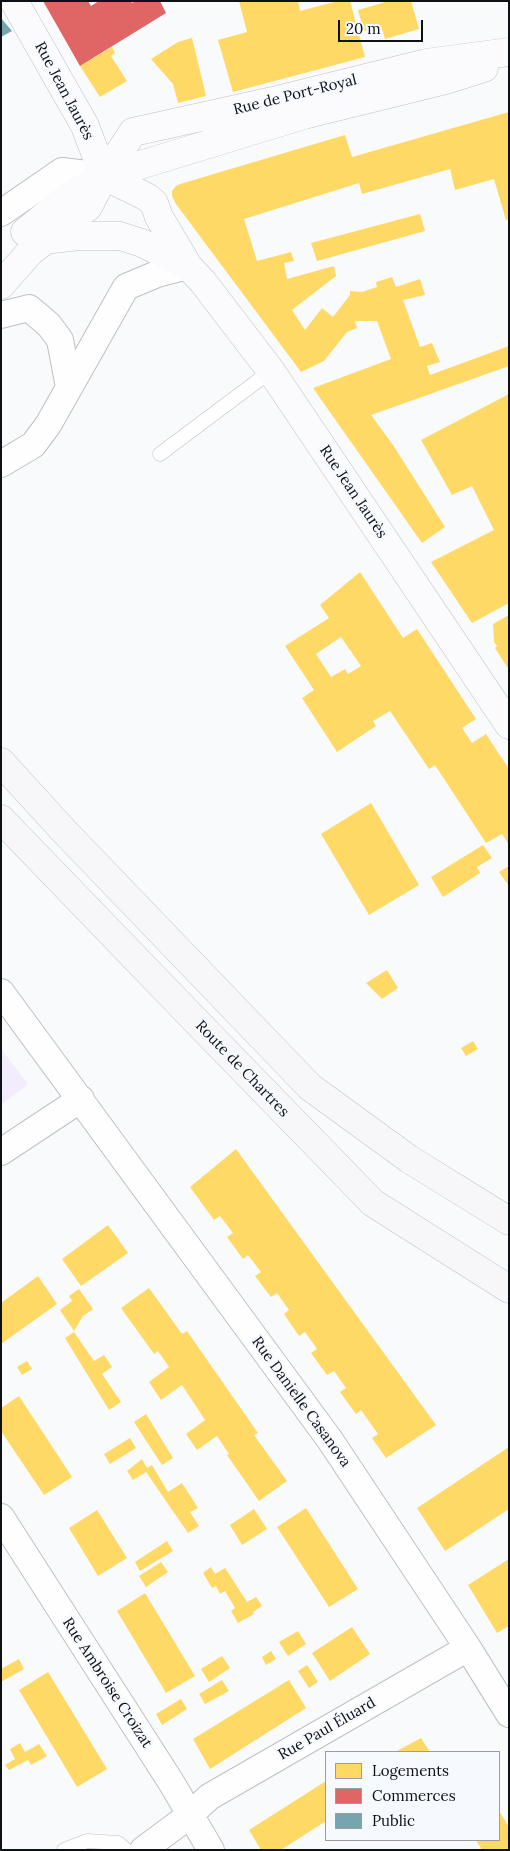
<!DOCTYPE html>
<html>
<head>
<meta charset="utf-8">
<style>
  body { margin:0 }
  #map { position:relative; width:510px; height:1851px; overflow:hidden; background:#f8fafc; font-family:Lora,serif }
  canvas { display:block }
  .frame { position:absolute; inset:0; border:2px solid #0d1014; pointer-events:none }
  .legend { position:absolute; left:325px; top:1751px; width:175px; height:90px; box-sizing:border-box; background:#f6f9fe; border:1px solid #999ca0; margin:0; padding:6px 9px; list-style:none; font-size:15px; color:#0d1014 }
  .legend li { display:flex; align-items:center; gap:10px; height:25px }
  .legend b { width:25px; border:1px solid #999ca0 }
  .scale { position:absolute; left:338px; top:20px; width:85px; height:22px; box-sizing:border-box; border:2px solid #0d1014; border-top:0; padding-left:6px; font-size:15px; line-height:18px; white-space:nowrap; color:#0d1014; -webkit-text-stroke:4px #f6f9fe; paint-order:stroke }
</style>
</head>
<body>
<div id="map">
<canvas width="510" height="1851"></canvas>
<div class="frame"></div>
<ul class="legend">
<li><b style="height:14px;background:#ffd966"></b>Logements</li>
<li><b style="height:14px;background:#e06666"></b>Commerces</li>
<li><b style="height:14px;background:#76a5af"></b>Public</li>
</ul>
<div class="scale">20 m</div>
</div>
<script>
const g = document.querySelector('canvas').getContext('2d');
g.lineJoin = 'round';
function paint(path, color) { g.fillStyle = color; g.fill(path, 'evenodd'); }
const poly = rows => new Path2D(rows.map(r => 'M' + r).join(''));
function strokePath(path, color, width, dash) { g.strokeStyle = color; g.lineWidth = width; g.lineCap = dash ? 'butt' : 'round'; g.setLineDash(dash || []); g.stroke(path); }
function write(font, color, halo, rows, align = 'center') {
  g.font = font + ' Lora,serif'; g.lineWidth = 5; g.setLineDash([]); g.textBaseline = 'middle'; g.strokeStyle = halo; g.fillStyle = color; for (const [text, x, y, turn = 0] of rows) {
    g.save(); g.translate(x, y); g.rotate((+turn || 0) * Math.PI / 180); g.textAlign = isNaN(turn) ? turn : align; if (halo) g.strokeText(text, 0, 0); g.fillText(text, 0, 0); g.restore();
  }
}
const green = poly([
  [1,1049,28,1084,1,1105]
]);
const homes = poly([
  [239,1,298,1,300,11,338,1,350,1,365,57,233,92,218,40,247,32],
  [389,1,411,1,419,29,385,39,381,26,364,31,358,10],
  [192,38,206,96,178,103,173,84,151,59,178,42],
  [112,47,115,53,111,56,127,81,100,97,80,66],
  [509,112,509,219,506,220,494,179,455,190,450,169,362,194,359,183,244,219,257,261,291,252,294,261,284,263,287,279,334,266,336,276,292,310,305,330,322,308,333,317,350,295,350,291,362,292,377,287,376,282,392,277,396,287,420,279,425,295,403,300,420,347,432,343,440,362,427,366,430,375,509,346,509,366,371,415,393,445,445,527,422,543,313,388,391,359,377,321,355,321,357,328,347,332,324,361,301,372,176,204,172,196,172,191,176,186,180,184,345,135,352,157],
  [420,214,425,231,317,261,311,243],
  [509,394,509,603,472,623,431,562,494,530,472,486,452,495,421,440],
  [360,572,403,638,417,629,476,719,462,728,472,743,486,734,509,769,509,845,502,834,486,843,435,765,429,769,390,711,373,721,376,726,337,752,302,698,314,690,285,646,329,618,320,605],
  [341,637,361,666,348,674,345,669,331,677,316,654],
  [509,615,509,670,495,648,497,646,494,642,493,624],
  [371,803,419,885,369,915,321,834],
  [483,845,492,858,477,867,480,873,443,897,431,877],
  [509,866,509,886,499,872],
  [387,970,398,988,382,999,366,983],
  [473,1041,478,1049,466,1056,461,1048],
  [236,1149,436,1425,386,1458,372,1438,378,1434,361,1410,356,1414,340,1392,346,1388,334,1371,327,1375,311,1353,317,1349,305,1332,299,1336,284,1314,289,1310,277,1293,271,1297,255,1276,261,1272,248,1255,243,1259,227,1237,233,1233,220,1216,214,1220,190,1187],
  [108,1225,128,1253,81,1286,62,1259],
  [38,1276,57,1304,1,1344,1,1303],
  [149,1288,182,1334,187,1331,258,1433,254,1435,287,1481,259,1501,227,1455,229,1454,217,1436,197,1450,186,1434,205,1420,182,1385,161,1400,149,1382,169,1367,158,1351,154,1354,121,1308],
  [79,1289,93,1309,83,1316,74,1331,60,1310,72,1301,69,1296],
  [74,1332,94,1361,104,1355,112,1367,102,1374,121,1402,109,1410,65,1338],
  [27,1361,32,1369,22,1375,17,1367],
  [19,1396,72,1477,44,1495,1,1431,1,1408],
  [146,1414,173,1458,162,1465,134,1422],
  [130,1438,136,1448,110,1464,104,1454],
  [509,1447,509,1509,445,1551,417,1508],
  [142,1459,147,1468,152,1465,168,1492,182,1483,198,1508,190,1512,199,1526,188,1533,146,1472,133,1480,127,1471],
  [306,1508,358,1589,329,1607,277,1527],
  [254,1509,267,1529,242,1545,230,1525],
  [97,1510,127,1558,98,1576,69,1528],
  [167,1541,173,1551,140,1571,135,1562],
  [509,1559,509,1626,497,1633,468,1585],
  [161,1562,168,1572,146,1587,139,1576],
  [211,1567,215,1574,225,1568,247,1602,256,1597,262,1606,253,1612,254,1614,238,1623,231,1611,235,1608,225,1591,220,1594,216,1586,212,1588,203,1573],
  [145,1593,195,1676,166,1693,117,1611],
  [352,1627,370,1654,330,1681,312,1653],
  [298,1631,306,1644,288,1656,279,1642],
  [271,1651,276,1659,266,1665,262,1657],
  [222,1656,230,1668,209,1682,201,1669],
  [19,1659,24,1669,1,1682,1,1669],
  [307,1665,318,1682,309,1688,298,1671],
  [48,1672,107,1769,77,1787,19,1690],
  [222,1680,229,1691,205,1704,199,1694],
  [289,1680,306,1708,210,1769,193,1739],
  [181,1699,187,1709,162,1725,156,1714],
  [421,1738,430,1752,395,1752],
  [20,1743,25,1752,39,1744,47,1756,31,1765,28,1760,9,1770,5,1765,15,1759,10,1749],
  [326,1781,326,1821,281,1850,261,1850,249,1830],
  [499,1811,509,1827,509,1850,482,1850,476,1840,499,1840]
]);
const shops = poly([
  [43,1,88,1,91,6,99,1,131,1,132,3,136,1,160,1,166,13,80,66]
]);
const public = poly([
  [1,18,12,31,1,37]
]);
const lane = poly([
  [160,454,271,371],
  [64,1850,87,1841,118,1843,126,1850]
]);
const street = poly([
  [1,213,62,171,104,176],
  [1,315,29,308,49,325,60,340,69,387],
  [1,464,33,445,48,425,126,287,157,274,188,266],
  [1,992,330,1440,468,1648,509,1714],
  [1,1152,81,1099],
  [1,1517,171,1782,211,1850],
  [143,1850,190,1815,209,1797,468,1648]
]);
const secondary = poly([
  [14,1,85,126,104,176,147,197,154,203,159,217,188,266,203,282,271,371,509,725],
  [25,232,69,196,104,176,304,115,446,80,484,68],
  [44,240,79,236,120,236,142,243,188,266],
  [1,285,30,252,88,207,104,176,133,132,273,101,426,63,509,52]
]);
const primary = poly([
  [1,762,63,830,310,1087,409,1159,509,1221],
  [1,819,194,1019,373,1203,509,1289]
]);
const streetNames = [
  ["Rue Jean Jaurès",64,91,62],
  ["Rue de Port-Royal",295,95,-14],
  ["Rue Jean Jaurès",353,492,56],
  ["Route de Chartres",242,1069,46],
  ["Rue Danielle Casanova",301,1402,54],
  ["Rue Ambroise Croizat",107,1683,57],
  ["Rue Paul Éluard",327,1729,-30]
];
paint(green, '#f2ecfd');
paint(homes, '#ffd966');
paint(shops, '#e06666');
paint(public, '#76a5af');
strokePath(lane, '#bec0c4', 15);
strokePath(street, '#bec0c4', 28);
strokePath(secondary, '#bec0c4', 29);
strokePath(primary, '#c1c2c9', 29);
strokePath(lane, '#fefeff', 14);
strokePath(street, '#fefeff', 26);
strokePath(secondary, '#fbfbfd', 28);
strokePath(primary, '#f7f7fa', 28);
write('15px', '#0d1014', '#f6f9fe', streetNames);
</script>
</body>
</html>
